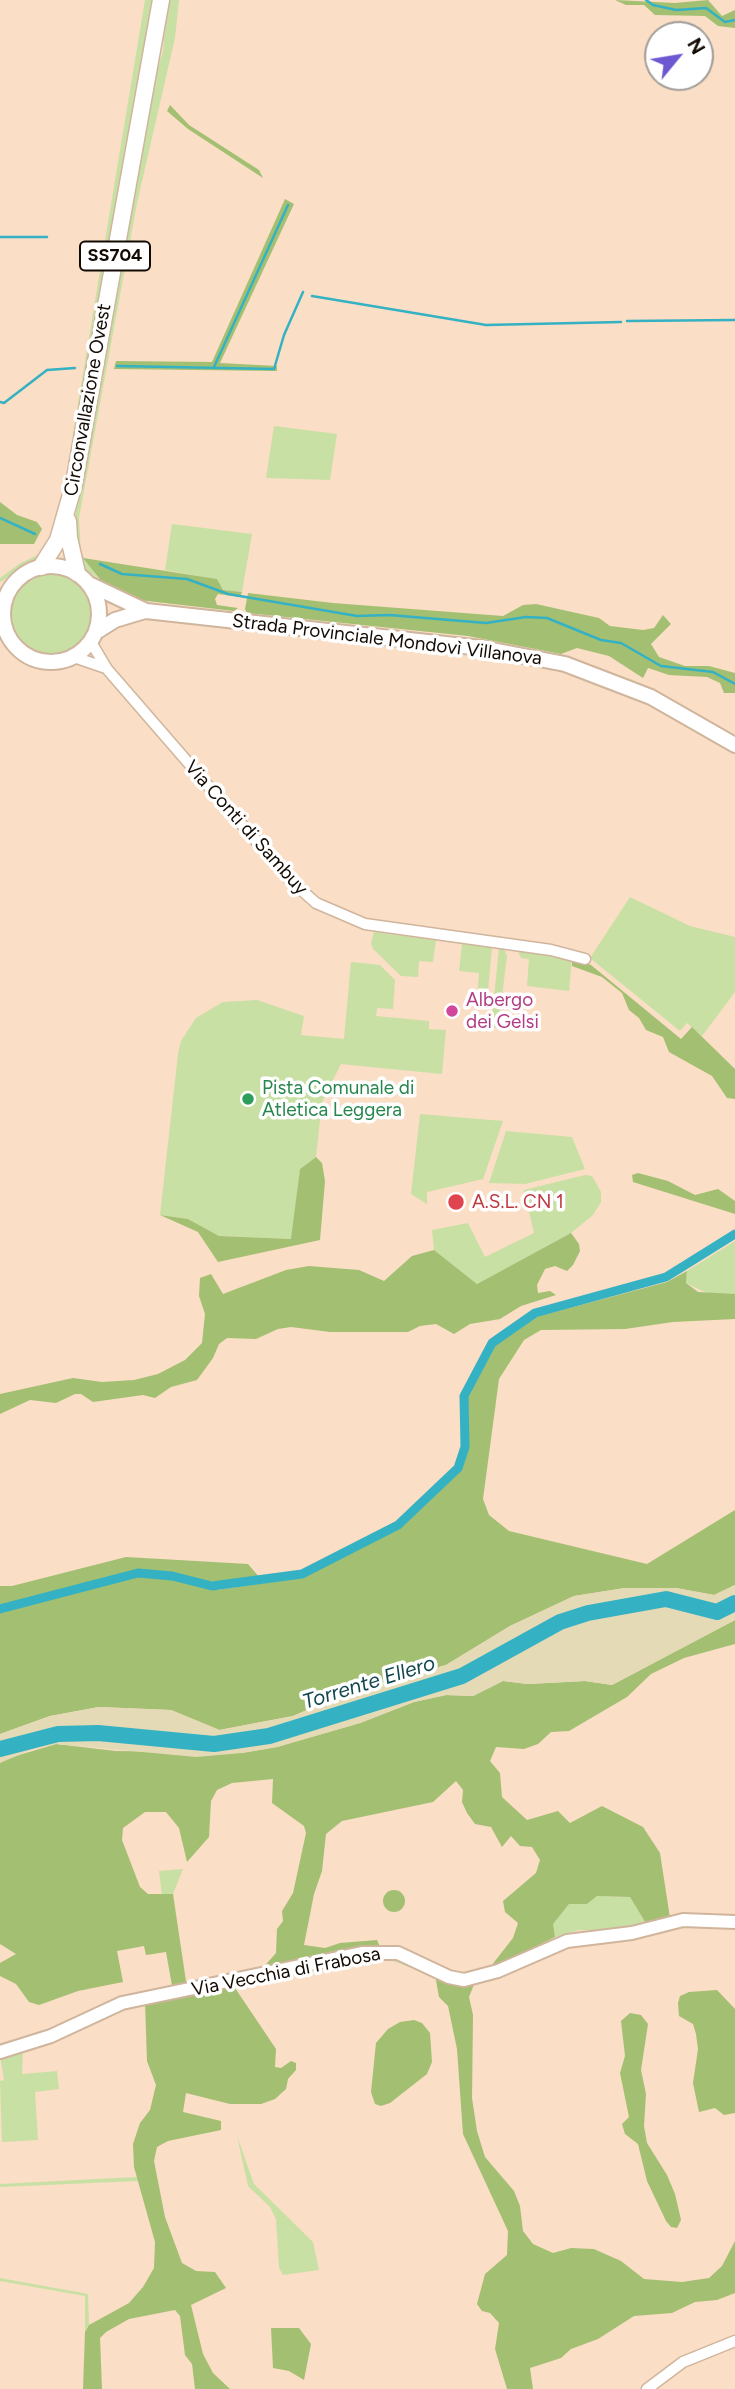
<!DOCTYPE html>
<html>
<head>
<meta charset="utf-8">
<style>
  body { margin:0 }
  #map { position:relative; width:735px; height:2389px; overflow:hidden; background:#fadec5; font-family:Figtree,sans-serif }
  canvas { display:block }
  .north { position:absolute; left:644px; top:21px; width:70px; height:70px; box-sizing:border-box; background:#fff; border:2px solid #a19d9a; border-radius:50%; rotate:60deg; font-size:19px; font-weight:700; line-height:28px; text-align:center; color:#130a03 }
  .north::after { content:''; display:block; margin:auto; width:24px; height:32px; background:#6d58d1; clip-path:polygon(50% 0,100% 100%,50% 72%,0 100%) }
</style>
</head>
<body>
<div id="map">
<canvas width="735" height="2389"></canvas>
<div class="north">N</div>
</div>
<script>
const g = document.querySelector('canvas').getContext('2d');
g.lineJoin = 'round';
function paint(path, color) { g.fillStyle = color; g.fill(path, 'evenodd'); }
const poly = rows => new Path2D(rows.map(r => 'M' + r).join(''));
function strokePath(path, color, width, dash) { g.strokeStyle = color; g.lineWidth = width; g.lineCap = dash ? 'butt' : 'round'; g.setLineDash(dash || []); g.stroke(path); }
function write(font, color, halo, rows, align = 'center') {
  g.font = font + ' Figtree,sans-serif'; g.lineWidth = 7; g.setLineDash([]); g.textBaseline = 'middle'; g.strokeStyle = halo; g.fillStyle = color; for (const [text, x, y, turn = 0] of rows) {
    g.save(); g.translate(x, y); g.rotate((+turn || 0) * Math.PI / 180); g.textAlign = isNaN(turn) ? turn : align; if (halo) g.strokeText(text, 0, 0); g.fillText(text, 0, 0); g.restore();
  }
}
const green = poly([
  [145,0,155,0,62,516,46,554,0,582,0,578,19,564,44,552,59,518],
  [167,0,179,0,175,38,137,203,79,518,81,553,100,581,86,569,77,554,75,517,150,95,163,51],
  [274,426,337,434,330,480,266,478],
  [172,524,252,534,242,592,223,590,216,579,165,570],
  '9 614a42 42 0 1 1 84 0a42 42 0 1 1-84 0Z',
  [630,897,690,926,735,937,735,992,702,1036,687,1023,680,1031,590,958],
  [374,932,436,940,433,962,419,961,418,977,401,976,373,949,371,943],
  [462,944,492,947,487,1002,477,1001,479,973,459,971],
  [499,948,504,949,507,956,498,1028,491,1027],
  [517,949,572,957,569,991,527,986,529,959,521,958],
  [351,962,380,965,395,980,393,1009,377,1008,376,1016,429,1021,429,1029,446,1030,442,1074,341,1064,322,1102,316,1157,300,1169,292,1239,219,1236,188,1219,160,1215,178,1054,181,1041,196,1018,223,1002,257,1000,304,1016,301,1035,344,1039],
  [420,1114,503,1121,483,1179,427,1192,427,1204,411,1194],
  [506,1131,572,1137,585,1169,525,1184,489,1183],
  [585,1175,592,1176,601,1192,601,1202,593,1215,571,1233,477,1284,434,1250,432,1230,468,1223,485,1257,534,1233,524,1190],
  [735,1241,735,1294,709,1294,686,1283,687,1271],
  [183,1869,173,1894,162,1895,159,1871],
  [597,1896,630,1897,647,1925,611,1930,579,1930,555,1937,552,1924,569,1904,587,1904],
  [371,1955,393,1955,418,1965,414,1969,388,1959,366,1957,308,1973,233,1985],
  [23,2049,22,2074,57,2071,59,2089,35,2092,38,2140,2,2142,0,2081,4,2080,0,2056],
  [237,2136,254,2184,313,2242,319,2270,283,2275,279,2268,276,2219,270,2207,248,2186],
  [137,2177,138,2181,0,2187,0,2184],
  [0,2278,88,2294,89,2325,85,2332,85,2296,0,2281]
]);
const forest = poly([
  [615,0,675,3,708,0,722,16,735,10,735,28,718,26,705,16,655,15,644,5,626,5],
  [170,105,189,125,259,170,263,178,188,129,167,111],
  [285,199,294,204,220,363,277,366,277,371,114,369,116,361,212,362],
  [0,502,17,515,37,522,42,529,34,544,0,544],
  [83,558,217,579,223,590,242,592,240,597,218,594,215,599,217,605,238,608,234,611,139,600,106,587],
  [248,593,333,603,503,616,523,605,536,604,599,618,610,626,643,630,654,628,663,615,671,624,651,644,659,657,685,666,709,666,735,673,735,693,724,693,720,683,707,677,669,675,648,668,643,678,609,656,577,648,561,654,468,636,247,613,245,609],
  [572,957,591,965,681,1039,692,1027,735,1069,735,1099,727,1098,712,1076,669,1052,663,1037,646,1030,639,1018,629,1010,622,993,602,977,572,966],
  [316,1157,322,1163,325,1181,320,1240,218,1262,198,1232,160,1215,188,1219,219,1236,291,1239,300,1169],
  [638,1173,668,1181,695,1195,718,1189,735,1201,735,1214,633,1182,632,1175],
  [571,1233,579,1244,580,1251,573,1265,567,1271,555,1266,545,1269,537,1285,538,1293,550,1291,556,1295,521,1306,500,1319,470,1324,454,1334,436,1324,420,1326,408,1332,330,1332,291,1327,278,1329,256,1339,227,1338,219,1344,213,1358,197,1380,171,1387,155,1398,143,1395,93,1402,81,1394,75,1394,56,1403,30,1400,0,1414,0,1394,73,1378,102,1382,134,1380,158,1374,185,1360,202,1343,205,1314,199,1296,200,1278,211,1274,223,1294,286,1270,309,1266,359,1270,384,1281,412,1256,434,1250,477,1284],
  [687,1271,686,1283,698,1292,735,1294,735,1319,673,1322,625,1329,541,1330,524,1340,499,1379,483,1499,489,1515,509,1531,647,1564,735,1510,735,1585,714,1595,676,1588,625,1588,574,1596,510,1626,446,1665,344,1694,293,1716,219,1730,171,1710,99,1707,50,1716,0,1734,0,1612,138,1576,173,1579,216,1590,300,1578,310,1574,404,1524,458,1472,467,1452,467,1398,494,1345,532,1318,667,1282],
  [126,1557,248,1564,260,1578,208,1582,172,1573,133,1571,0,1606,0,1586,12,1586],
  [735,1620,735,1644,684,1658,651,1674,627,1697,569,1731,551,1732,538,1744,524,1749,496,1747,490,1761,500,1773,502,1797,527,1820,558,1811,570,1823,602,1806,643,1827,660,1853,670,1918,647,1925,630,1897,597,1896,587,1904,569,1904,553,1924,555,1937,488,1970,513,1938,518,1923,505,1912,503,1901,536,1873,540,1860,532,1847,520,1846,511,1836,502,1847,491,1827,475,1824,467,1813,462,1802,463,1790,456,1781,433,1802,342,1821,326,1834,322,1871,314,1894,304,1945,325,1948,340,1943,377,1940,380,1947,260,1971,276,1953,277,1929,283,1921,282,1911,293,1893,306,1833,304,1826,272,1803,273,1779,232,1783,217,1790,211,1801,209,1837,187,1862,179,1828,166,1812,145,1812,123,1828,122,1840,140,1887,148,1894,173,1894,187,1988,173,1991,166,1952,146,1955,144,1946,117,1951,123,1982,78,1991,39,2005,29,2002,16,1984,0,1976,0,1963,16,1954,0,1944,0,1763,6,1759,56,1744,116,1751,242,1753,277,1747,360,1723,414,1702,446,1695,473,1696,503,1681,528,1684,585,1681,612,1685],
  '383 1901a11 11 0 1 1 22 0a11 11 0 1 1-22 0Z',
  [435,1975,475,1982,469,1997,473,2015,472,2098,477,2131,485,2157,514,2191,520,2206,523,2231,533,2244,553,2253,571,2248,594,2249,621,2261,644,2279,682,2282,709,2278,722,2266,735,2241,735,2293,717,2300,695,2302,672,2313,634,2316,598,2339,571,2349,561,2358,530,2368,533,2389,507,2389,495,2349,499,2323,490,2313,482,2311,477,2304,485,2274,507,2255,508,2231,463,2134,457,2049,448,2006,439,1997],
  [233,1985,276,2049,275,2067,281,2068,291,2061,296,2063,296,2070,288,2079,286,2089,275,2099,261,2104,230,2104,186,2093,183,2112,221,2121,221,2130,168,2141,157,2147,154,2161,165,2217,182,2263,196,2271,215,2272,226,2288,191,2305,203,2354,213,2373,230,2389,195,2389,192,2364,185,2355,180,2316,175,2310,129,2319,106,2332,100,2338,102,2389,83,2389,85,2332,89,2325,129,2303,143,2287,154,2268,155,2242,134,2167,133,2144,140,2123,150,2110,156,2085,147,2061,145,2002],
  [717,1990,735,2009,735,2113,724,2115,715,2108,699,2112,693,2083,698,2049,696,2034,693,2024,679,2016,678,2003,680,1996,689,1992],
  [630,2013,641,2015,648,2024,641,2070,646,2094,644,2126,647,2143,667,2175,675,2194,681,2220,677,2228,671,2227,666,2221,647,2181,638,2144,625,2134,622,2124,629,2117,620,2073,625,2056,621,2021],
  [414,2020,422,2023,430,2033,432,2062,427,2074,390,2103,381,2106,375,2104,371,2092,376,2043,388,2029,400,2022],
  [271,2328,299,2328,311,2344,304,2380,289,2371,273,2368]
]);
const sand = poly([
  [735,1585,735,1620,612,1685,585,1681,528,1684,503,1681,473,1696,446,1695,414,1702,360,1723,277,1747,242,1753,196,1757,56,1744,33,1749,0,1763,0,1734,50,1716,99,1707,171,1710,220,1730,293,1716,344,1694,446,1665,510,1626,574,1596,625,1588,676,1588,714,1595]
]);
const stream = poly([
  [646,0,653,5,676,10,706,8,725,22,735,20],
  [0,237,47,237],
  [312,296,486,325,621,322],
  [627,321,735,320],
  [117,366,274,369,284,335,303,292],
  [214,367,288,205],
  [0,402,4,403,47,370,75,368],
  [0,518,35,534],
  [100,564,122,574,187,579,228,594,357,616,389,615,486,623,526,617,547,618,601,640,621,643,661,666,713,672,735,684]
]);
const canal = poly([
  [0,1609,138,1573,172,1576,212,1586,302,1574,398,1525,458,1468,465,1447,464,1396,492,1343,535,1313,666,1277,735,1234]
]);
const river = poly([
  [0,1749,58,1734,98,1733,214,1744,269,1736,462,1676,560,1622,588,1613,666,1599,717,1612,735,1603]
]);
const minor = poly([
  [91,642,107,669,289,879,316,903,365,924,551,950,585,959],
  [74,657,103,667],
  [647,2389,683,2362,735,2341]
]);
const tertiary = poly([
  [0,2052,51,2036,122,2003,362,1953,398,1953,449,1977,464,1980,498,1971,567,1941,632,1933,683,1920,735,1922]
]);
const secondary = poly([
  '3 614a48 48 0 1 1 96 0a48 48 0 1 1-96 0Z',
  [89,584,146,611,482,648,565,664,651,697,735,745],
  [96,632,115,620,145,611]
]);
const trunk = poly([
  [68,521,69,538,77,573],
  [41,567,58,540,74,484,161,0]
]);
const markers = [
  [452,1011,7,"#d1479c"],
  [248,1099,7,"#2e9e5b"],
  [456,1202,9,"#e0444e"]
];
const shields = [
  [115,256,70]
];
const shieldNames = [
  ["SS704",115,256]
];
const streetNames = [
  ["Circonvallazione Ovest",88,400,-80],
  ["Strada Provinciale Mondovì Villanova",387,640,7],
  ["Via Conti di Sambuy",246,828,48],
  ["Via Vecchia di Frabosa",286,1972,-11]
];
const hotelNames = [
  ["Albergo",466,1000],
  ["dei Gelsi",466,1022]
];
const leisureNames = [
  ["Pista Comunale di",262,1088],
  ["Atletica Leggera",262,1110]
];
const healthNames = [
  ["A.S.L. CN 1",472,1202]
];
const waterNames = [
  ["Torrente Ellero",369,1683,-17]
];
paint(green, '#c8e0a4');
paint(forest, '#a3bf72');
paint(sand, '#e4dab5');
strokePath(stream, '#35b1c4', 2.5);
strokePath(canal, '#35b1c4', 9);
strokePath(river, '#35b1c4', 16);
strokePath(minor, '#d0b59d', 13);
strokePath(tertiary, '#d0b59d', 16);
strokePath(secondary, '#d0b59d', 18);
strokePath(trunk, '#d0b59d', 19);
strokePath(minor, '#fff', 10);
strokePath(tertiary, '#fff', 12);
strokePath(secondary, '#fff', 14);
strokePath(trunk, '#fff', 16);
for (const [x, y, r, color] of markers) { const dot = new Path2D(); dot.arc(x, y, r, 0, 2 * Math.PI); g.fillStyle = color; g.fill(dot); strokePath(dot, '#fff', 2.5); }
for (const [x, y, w] of shields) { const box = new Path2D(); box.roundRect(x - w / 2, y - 14.5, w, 29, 5); g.fillStyle = '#fff'; g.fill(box); strokePath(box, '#130a03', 2); }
write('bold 18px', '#130a03', null, shieldNames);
write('19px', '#130a03', '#fff', streetNames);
write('19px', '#b23c85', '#fff', hotelNames, 'left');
write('19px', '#27864d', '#fff', leisureNames, 'left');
write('19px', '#be3a42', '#fff', healthNames, 'left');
write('italic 21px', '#12474f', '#fff', waterNames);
</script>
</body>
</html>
